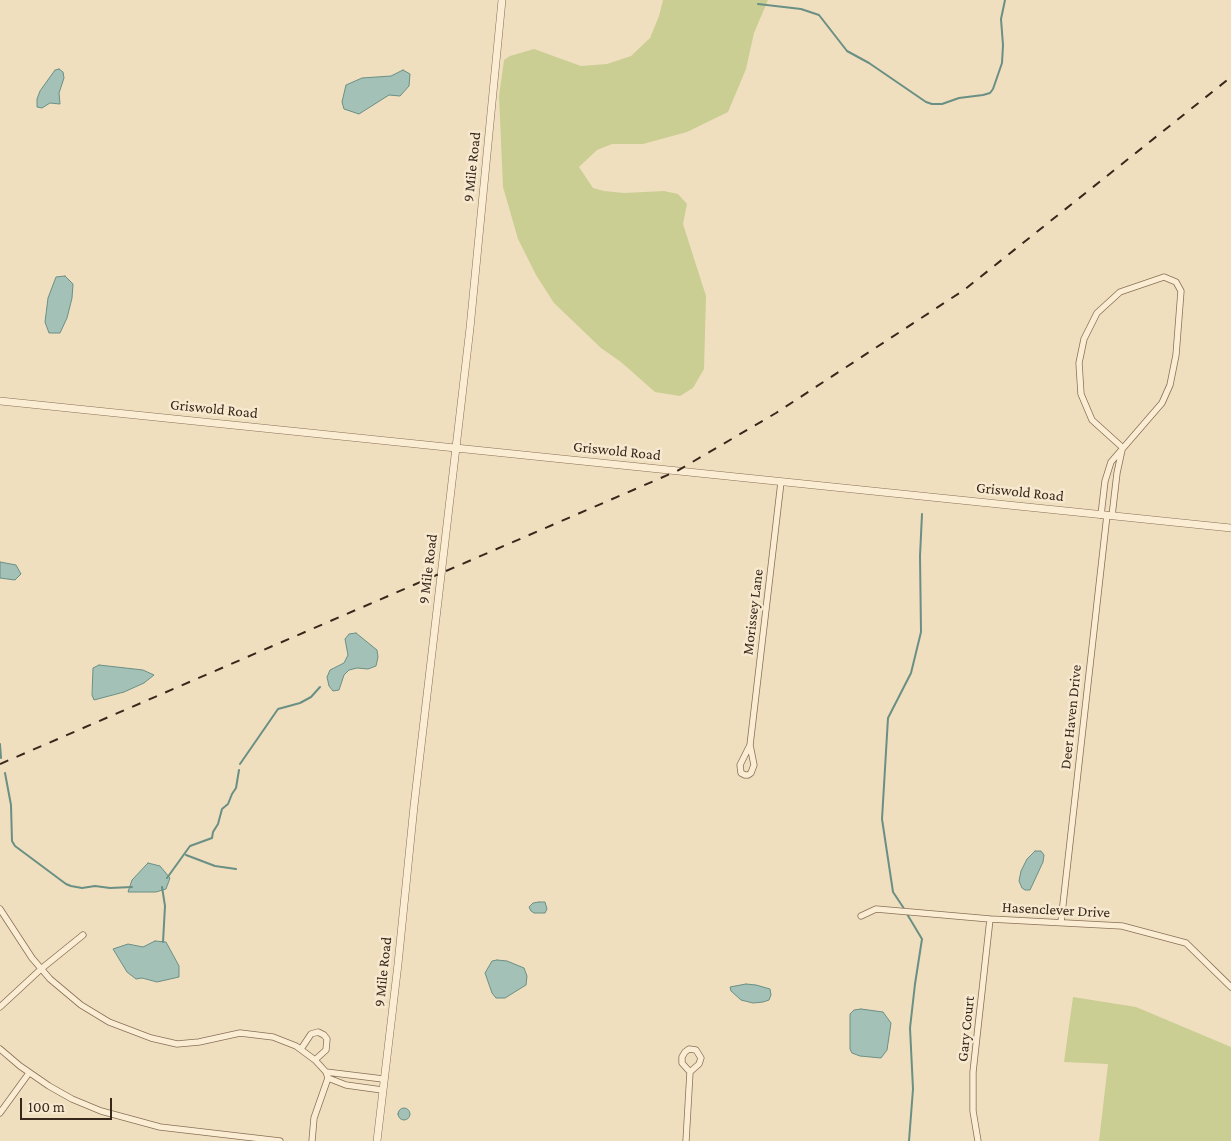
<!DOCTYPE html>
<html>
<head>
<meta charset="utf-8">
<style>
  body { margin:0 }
  #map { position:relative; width:1231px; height:1141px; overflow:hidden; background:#efdfbf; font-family:"Crimson Pro",serif }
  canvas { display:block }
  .scale { position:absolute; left:20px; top:1098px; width:92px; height:22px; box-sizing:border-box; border:2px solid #38281c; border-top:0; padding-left:6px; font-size:15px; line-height:18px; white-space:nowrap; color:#38281c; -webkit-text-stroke:4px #f7e9cf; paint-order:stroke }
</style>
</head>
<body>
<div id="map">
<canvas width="1231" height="1141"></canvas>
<div class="scale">100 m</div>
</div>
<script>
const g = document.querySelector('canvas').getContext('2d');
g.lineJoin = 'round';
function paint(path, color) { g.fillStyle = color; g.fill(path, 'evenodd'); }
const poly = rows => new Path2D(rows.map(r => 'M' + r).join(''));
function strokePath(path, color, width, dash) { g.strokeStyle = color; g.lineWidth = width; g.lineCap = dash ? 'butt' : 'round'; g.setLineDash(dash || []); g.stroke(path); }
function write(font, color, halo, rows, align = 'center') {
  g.font = font + ' "Crimson Pro",serif'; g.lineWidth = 5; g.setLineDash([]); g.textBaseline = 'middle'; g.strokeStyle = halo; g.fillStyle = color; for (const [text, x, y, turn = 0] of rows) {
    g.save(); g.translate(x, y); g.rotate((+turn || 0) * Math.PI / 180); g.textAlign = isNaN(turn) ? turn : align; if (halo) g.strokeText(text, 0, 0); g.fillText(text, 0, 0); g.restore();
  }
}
const green = poly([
  [663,0,768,0,754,33,746,69,728,112,687,132,643,144,612,144,597,150,579,167,593,188,604,191,624,193,664,191,678,194,687,204,683,224,706,296,704,369,693,388,680,396,655,392,621,362,601,348,554,303,536,275,518,239,503,187,499,96,504,60,510,56,534,49,581,66,607,64,631,56,650,38,659,16],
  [1073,997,1136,1007,1231,1047,1231,1141,1099,1141,1108,1064,1064,1062]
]);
const water = poly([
  [59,69,63,72,64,78,59,93,60,104,50,103,42,108,37,107,37,99,40,91,55,70,59,69],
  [403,70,410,74,409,86,400,96,389,95,359,114,344,109,342,102,346,85,362,78,391,76,403,70],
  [65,276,73,284,72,298,67,318,60,333,49,333,45,322,48,298,56,277,65,276],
  [0,562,16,565,21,574,15,580,0,578,0,562],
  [356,633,377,650,378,657,376,666,368,669,357,668,349,670,344,675,339,690,333,691,329,686,327,677,330,670,344,663,348,655,345,639,349,634,356,633],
  [99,665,143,670,154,675,144,683,124,692,94,700,92,695,93,668,99,665],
  [1035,851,1041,851,1044,855,1043,862,1030,890,1025,890,1022,888,1019,881,1021,871,1027,859,1035,851],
  [148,863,160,866,170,878,166,889,156,892,128,892,132,880,148,863],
  [539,902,545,902,547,909,545,913,534,913,531,911,529,907,533,903,539,902],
  [155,941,166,942,179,966,179,977,157,982,142,978,136,979,127,972,113,949,128,944,143,947,155,941],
  [497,960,507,961,524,968,527,976,526,985,505,998,496,998,492,993,485,973,492,961,497,960],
  [746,984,756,985,770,989,771,995,769,1000,763,1002,753,1003,741,1000,731,991,730,987,746,984],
  [861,1009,883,1012,891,1023,887,1050,881,1058,860,1056,852,1053,850,1049,850,1014,854,1010,861,1009],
  '398 1114a6 6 0 1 1 12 0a6 6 0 1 1-12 0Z'
]);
const stream = poly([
  [758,4,801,9,819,15,847,51,869,63,926,102,932,104,942,104,959,98,983,95,990,93,993,89,1002,63,1003,45,1001,19,1005,0],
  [0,744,1,758],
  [240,764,278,709,300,703,311,697,320,687],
  [5,773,11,805,12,841,15,846,66,884,71,886,82,888,95,886,110,888,132,887],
  [186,855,215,866,236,869],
  [167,878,190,846,212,838,213,832,218,824,222,809,228,804,232,794,236,788,239,770],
  [162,887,165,906,163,942],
  [905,910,893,892,882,819,888,718,911,673,921,632,920,556,922,514],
  [907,914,922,939,915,984,910,1028,913,1089,909,1141]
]);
const minor = poly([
  [1101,515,1105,481,1111,462,1162,403,1170,385,1176,355,1181,291,1176,282,1164,277,1120,292,1097,313,1084,339,1079,363,1081,394,1092,420,1123,448],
  [1112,516,1117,473,1122,450],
  [750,745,740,765,741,773,745,775,748,775,751,773,754,765,750,745,781,482],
  [0,909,32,958,50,979,81,1005,109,1022,151,1038,177,1044,199,1042,240,1033,273,1037,296,1046,315,1060,326,1072,328,1078,346,1085,382,1090],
  [861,916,876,909,990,919,1122,926,1186,943,1231,987],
  [1061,922,1107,515],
  [0,1007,41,969,83,935],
  [0,1049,20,1066,49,1086,72,1099,101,1111,160,1127,280,1141],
  [301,1049,311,1034,318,1032,324,1035,327,1039,326,1050,315,1060],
  [326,1072,383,1079],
  [0,1113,29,1073],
  [312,1141,314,1118,328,1078],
  [686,1141,690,1072,699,1064,701,1058,696,1050,689,1049,685,1052,682,1057,682,1063,690,1072],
  [978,1141,973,1111,973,1072,990,919]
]);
const tertiary = poly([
  [0,401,1231,528],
  [377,1141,398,964,414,806,470,328,502,0]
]);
const rail = poly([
  [0,764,677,471,776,413,964,290,1231,77]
]);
const streetNames = [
  ["9 Mile Road",472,167,-84],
  ["Griswold Road",214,409,6],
  ["Griswold Road",617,451,6],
  ["Griswold Road",1020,492,6],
  ["9 Mile Road",428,569,-83],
  ["Morissey Lane",753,612,-83],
  ["Deer Haven Drive",1071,717,-84],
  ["Hasenclever Drive",1056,910,3],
  ["9 Mile Road",383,972,-84],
  ["Gary Court",966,1029,-84]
];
paint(green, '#cace93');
paint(water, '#a3c1b7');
strokePath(water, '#6a8f84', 1);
strokePath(stream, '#6a8f84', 2);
strokePath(minor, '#896f57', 7);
strokePath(tertiary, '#896f57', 8);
strokePath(minor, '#faedd3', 5.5);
strokePath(tertiary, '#faedd3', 7);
strokePath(rail, '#38281c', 2, [9, 9]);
write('15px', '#38281c', '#f7e9cf', streetNames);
</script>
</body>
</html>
